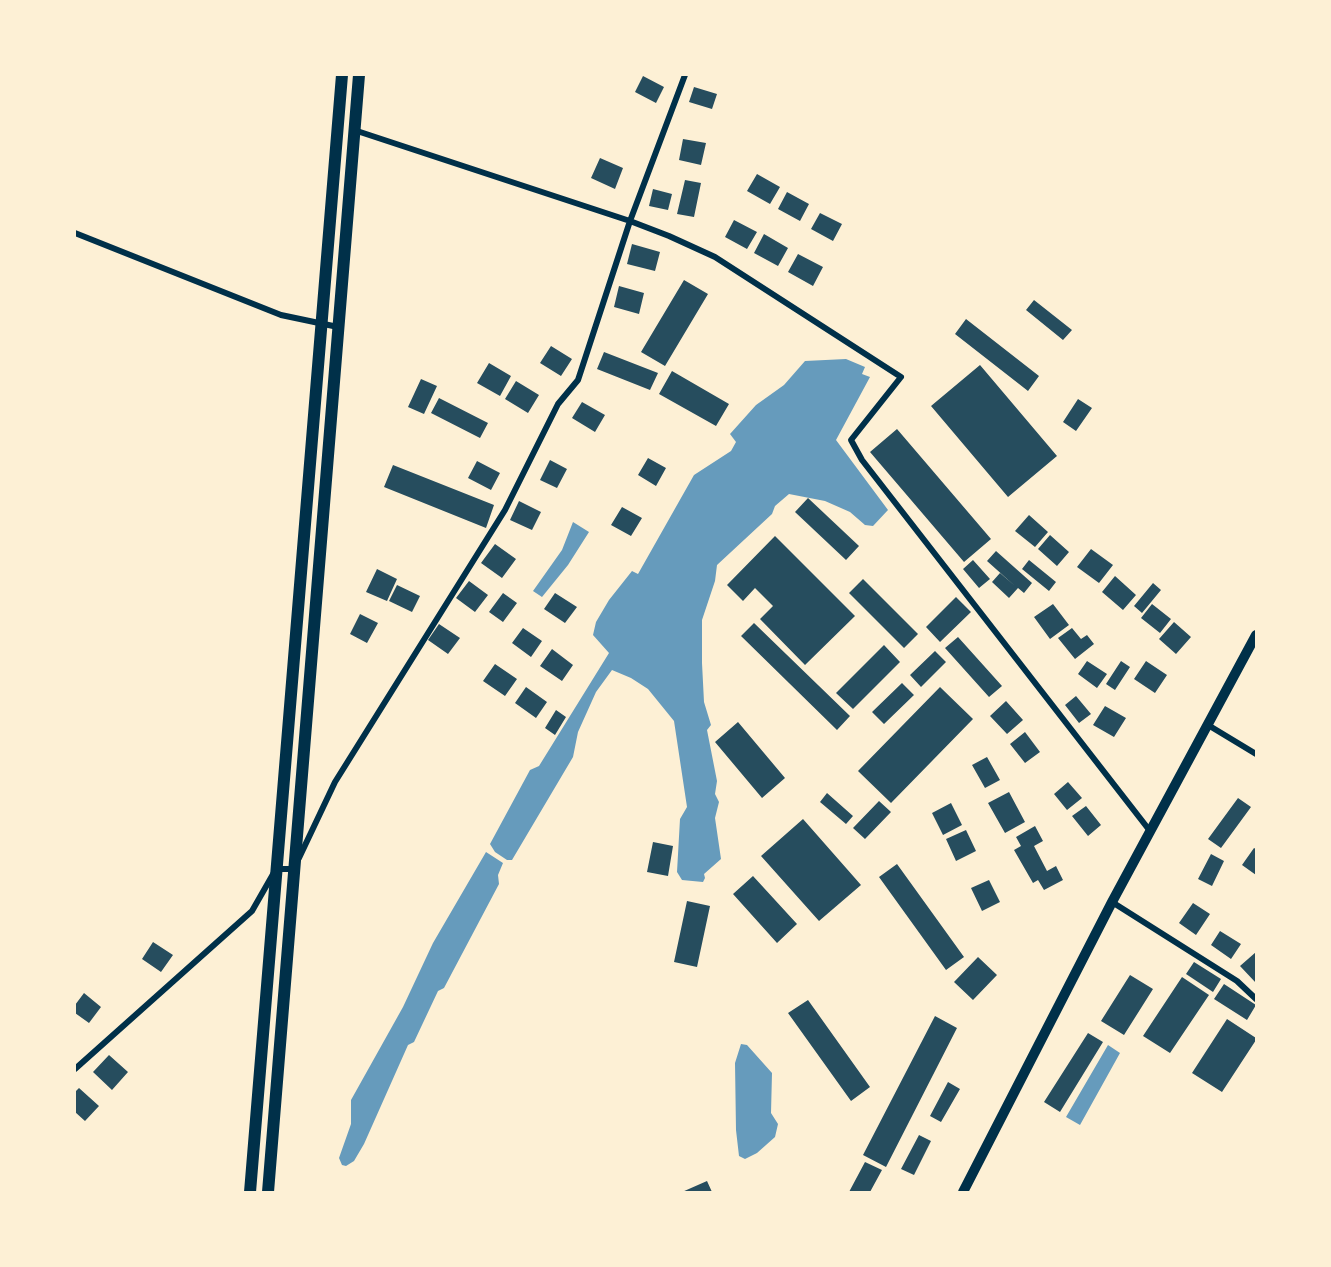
<!DOCTYPE html>
<html>
<head>
<meta charset="utf-8">
<style>
  body { margin:0 }
  #map { position:relative; width:1331px; height:1267px; overflow:hidden; background:#fdf0d5; font-family:"DM Sans",sans-serif }
  canvas { display:block }
  .frame { position:absolute; inset:0; border:76px solid #fdf0d5; pointer-events:none }
</style>
</head>
<body>
<div id="map">
<canvas width="1331" height="1267"></canvas>
<div class="frame"></div>
</div>
<script>
const g = document.querySelector('canvas').getContext('2d');
g.lineJoin = 'round';
function paint(path, color) { g.fillStyle = color; g.fill(path, 'evenodd'); }
const poly = rows => new Path2D(rows.map(r => 'M' + r).join(''));
function strokePath(path, color, width, dash) { g.strokeStyle = color; g.lineWidth = width; g.lineCap = dash ? 'butt' : 'round'; g.setLineDash(dash || []); g.stroke(path); }
const water = poly([
  [846,359,865,367,862,374,870,377,836,440,888,510,873,526,865,525,850,512,825,501,789,494,775,506,772,514,717,565,715,581,702,620,702,663,704,702,711,725,707,730,717,781,715,794,719,802,715,818,721,859,704,874,705,878,703,882,682,880,677,872,680,819,687,807,674,721,648,689,631,678,612,670,596,692,578,732,573,757,512,860,507,860,495,852,490,844,530,770,539,766,609,653,593,635,596,622,609,600,632,571,638,574,694,475,731,451,736,442,730,434,756,405,784,385,805,361],
  [573,522,589,532,568,565,542,597,533,591,562,550],
  [486,852,503,863,498,875,499,884,444,988,438,991,414,1042,408,1045,364,1144,354,1161,346,1166,342,1165,339,1158,351,1124,351,1100,403,1007,433,943],
  [741,1044,747,1045,772,1073,771,1113,778,1124,775,1137,757,1153,745,1159,739,1156,736,1130,735,1063],
  [1108,1045,1120,1053,1080,1125,1066,1117]
]);
const building = poly([
  [643,76,664,87,656,103,635,92],
  [694,87,717,94,712,109,689,102],
  [683,139,706,143,701,165,679,160],
  [600,158,623,168,615,189,591,178],
  [757,174,780,187,770,204,747,191],
  [685,180,701,183,694,217,677,214],
  [653,189,672,194,668,210,649,206],
  [787,192,809,204,800,221,778,209],
  [820,213,842,224,833,241,811,229],
  [734,220,757,232,747,249,725,237],
  [764,234,788,248,778,266,754,253],
  [632,244,660,252,655,271,627,264],
  [798,254,823,267,813,286,788,272],
  [684,280,708,294,665,366,641,352],
  [619,286,644,293,639,314,614,307],
  [1034,300,1072,330,1063,340,1026,310],
  [966,319,1039,376,1028,391,955,334],
  [551,346,572,359,561,376,540,363],
  [604,352,658,373,650,390,597,369],
  [489,363,511,376,500,396,477,383],
  [980,365,1057,456,1008,497,931,406],
  [672,371,729,404,716,426,659,394],
  [421,379,437,386,424,414,408,407],
  [516,381,539,395,528,413,505,399],
  [439,398,488,423,480,438,431,413],
  [1078,399,1092,408,1076,431,1063,422],
  [582,402,605,415,595,432,572,418],
  [897,429,991,539,964,562,870,452],
  [648,458,666,468,656,486,638,475],
  [550,460,567,469,557,488,540,480],
  [477,461,500,473,491,490,468,478],
  [393,465,494,505,486,528,384,487],
  [808,498,859,546,846,560,795,512],
  [519,501,541,512,532,530,510,520],
  [622,507,642,518,631,536,611,525],
  [1029,515,1048,532,1035,547,1015,531],
  [1050,535,1069,552,1057,566,1038,549],
  [775,536,855,616,805,665,760,619,773,606,755,588,743,601,727,585],
  [495,544,516,559,502,578,481,563],
  [1091,549,1113,565,1099,583,1077,567],
  [996,551,1032,583,1024,593,1018,588,1009,598,992,582,1000,573,1015,586,987,561],
  [973,560,990,579,979,588,963,569],
  [1029,560,1056,582,1049,591,1022,569],
  [377,569,397,579,387,601,366,592],
  [1115,576,1136,595,1123,610,1102,592],
  [863,579,918,634,904,648,849,593],
  [469,581,488,595,475,612,456,598],
  [1153,583,1161,590,1142,613,1134,606],
  [397,585,420,596,412,612,389,601],
  [503,593,517,603,503,622,489,612],
  [555,593,577,607,565,623,544,609],
  [956,597,971,612,940,642,926,627],
  [1053,604,1069,625,1050,639,1034,617],
  [1152,604,1171,619,1160,633,1141,618],
  [360,614,378,623,367,643,350,634],
  [1174,622,1191,637,1176,654,1159,639],
  [754,623,850,716,837,730,741,636],
  [439,624,460,638,448,654,428,640],
  [523,628,542,641,531,657,512,643],
  [1072,628,1081,639,1087,635,1094,644,1075,659,1058,638],
  [958,637,1002,686,989,697,945,648],
  [884,645,900,662,853,709,836,693],
  [552,649,573,665,562,681,540,666],
  [935,651,946,662,921,687,910,675],
  [1087,661,1107,674,1097,688,1078,674],
  [1121,661,1130,667,1115,690,1106,684],
  [1146,661,1167,675,1155,693,1134,679],
  [495,664,517,679,505,696,483,681],
  [902,683,914,695,884,724,872,712],
  [526,687,547,702,536,718,515,703],
  [940,687,973,719,891,803,858,771],
  [1076,696,1091,714,1079,723,1065,705],
  [1006,701,1023,720,1007,734,990,716],
  [1105,706,1126,718,1114,737,1093,725],
  [556,710,566,717,555,735,545,728],
  [738,722,785,778,762,798,715,742],
  [1025,732,1040,752,1025,763,1010,744],
  [987,757,1000,780,985,788,972,765],
  [1068,782,1082,798,1067,810,1054,794],
  [1009,792,1025,822,1005,833,988,803],
  [827,793,853,816,846,824,820,802],
  [1238,798,1251,807,1221,848,1208,839],
  [879,801,891,812,865,839,853,828],
  [951,803,962,825,943,835,932,813],
  [1086,806,1101,825,1088,836,1072,816],
  [803,819,861,885,819,921,761,856],
  [1035,826,1043,841,1034,846,1047,871,1056,866,1063,880,1044,890,1038,880,1033,883,1014,850,1021,846,1016,837],
  [966,830,976,851,956,861,946,839],
  [653,842,673,846,668,876,647,872],
  [1254,848,1256,849,1256,875,1242,865],
  [1211,854,1224,861,1212,886,1198,879],
  [897,864,964,957,946,970,879,877],
  [753,876,797,924,777,943,733,894],
  [989,880,1000,902,982,911,971,888],
  [687,901,710,906,697,967,674,962],
  [1193,903,1210,914,1196,935,1179,923],
  [1220,931,1241,944,1231,959,1211,945],
  [153,942,173,955,161,972,142,959],
  [1256,952,1256,983,1240,966],
  [978,957,997,975,973,1000,954,982],
  [1194,962,1221,979,1213,992,1186,974],
  [1130,975,1153,989,1124,1035,1101,1021],
  [1182,977,1209,995,1170,1053,1143,1036],
  [1224,984,1256,1005,1247,1020,1214,999],
  [84,993,101,1007,89,1023,75,1013,75,1005],
  [808,1000,870,1087,851,1101,788,1013],
  [935,1016,957,1028,886,1167,863,1155],
  [1227,1019,1256,1038,1256,1040,1222,1092,1192,1073],
  [1088,1033,1103,1042,1060,1112,1044,1102],
  [109,1055,128,1072,112,1090,93,1072],
  [948,1082,960,1089,941,1122,930,1116],
  [79,1088,99,1106,85,1121,75,1112,75,1092],
  [919,1135,931,1141,914,1175,901,1169],
  [865,1162,882,1170,870,1192,849,1192],
  [707,1181,712,1192,682,1192]
]);
const minor = poly([
  [354,130,630,221,669,236,715,257,901,377,851,440,862,460,1150,831],
  [75,233,281,315,338,327],
  [1208,725,1256,754],
  [299,858,335,782,505,510,558,404,578,380,630,221,685,75],
  [1112,902,1237,981,1256,999],
  [75,1069,252,911,276,869,294,869,295,867]
]);
const secondary = poly([
  [963,1192,1112,902,1256,635]
]);
const primary = poly([
  [250,1192,342,75],
  [268,1192,359,75]
]);
paint(water, '#669bbc');
paint(building, '#264d5e');
strokePath(minor, '#003049', 6);
strokePath(secondary, '#003049', 10);
strokePath(primary, '#003049', 12);
</script>
</body>
</html>
